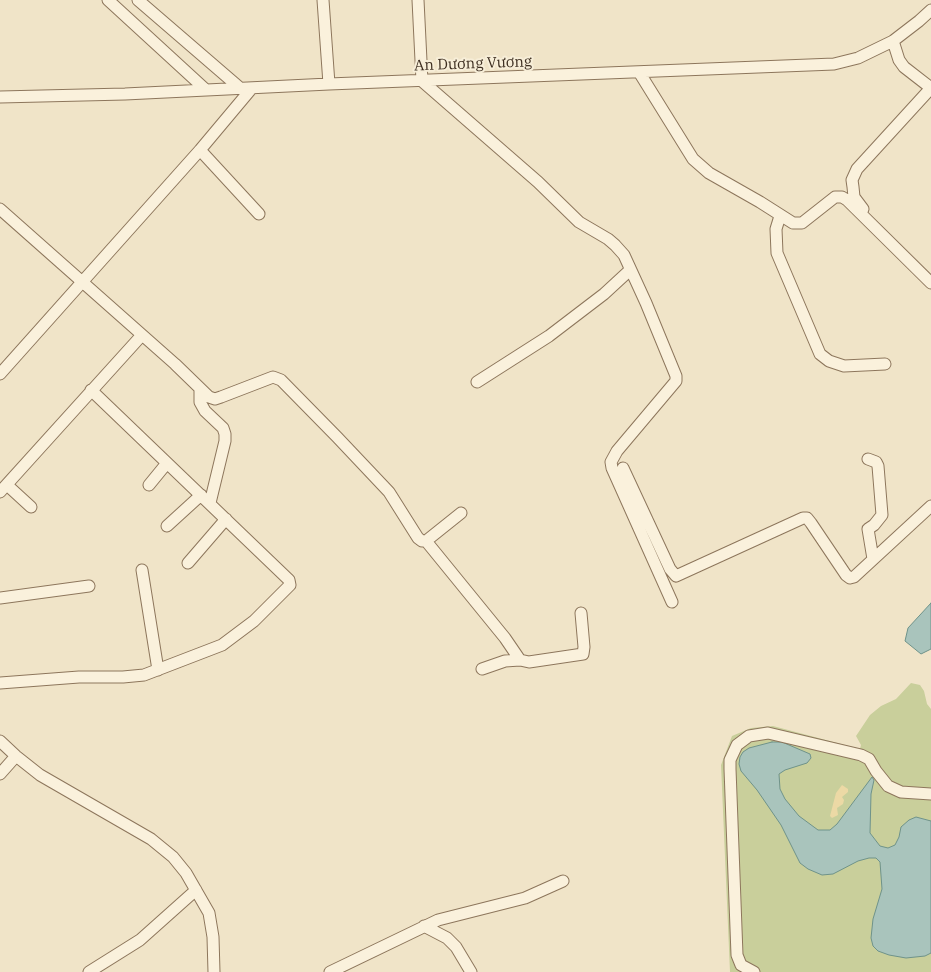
<!DOCTYPE html>
<html>
<head>
<meta charset="utf-8">
<style>
  body { margin:0 }
  canvas { display:block; background:#f0e4c8 }
</style>
</head>
<body>
<canvas width="931" height="972"></canvas>
<script>
const g = document.querySelector('canvas').getContext('2d');
g.lineJoin = 'round';
function paint(path, color) { g.fillStyle = color; g.fill(path, 'evenodd'); }
const poly = rows => new Path2D(rows.map(r => 'M' + r).join(''));
function strokePath(path, color, width, dash) { g.strokeStyle = color; g.lineWidth = width; g.lineCap = dash ? 'butt' : 'round'; g.setLineDash(dash || []); g.stroke(path); }
function write(font, color, halo, rows, align = 'center') {
  g.font = font + ' "IBM Plex Serif",serif'; g.lineWidth = 4; g.setLineDash([]); g.textBaseline = 'middle'; g.strokeStyle = halo; g.fillStyle = color; for (const [text, x, y, turn = 0] of rows) {
    g.save(); g.translate(x, y); g.rotate((+turn || 0) * Math.PI / 180); g.textAlign = isNaN(turn) ? turn : align; if (halo) g.strokeText(text, 0, 0); g.fillText(text, 0, 0); g.restore();
  }
}
const green = poly([
  [911,683,920,685,924,691,927,704,931,709,931,972,730,972,721,765,732,736,751,728,773,726,860,749,861,745,856,736,870,715,881,706,896,699]
]);
const sand = poly([
  [842,785,848,789,848,792,842,797,844,800,843,804,837,808,838,815,832,818,830,816,836,793]
]);
const water = poly([
  [931,603,931,649,921,654,905,641,908,628,931,603],
  [772,742,782,742,810,754,811,758,807,763,785,770,779,774,780,789,785,799,799,816,818,830,830,830,837,824,872,777,874,780,871,794,870,833,880,846,888,848,895,845,899,837,901,827,909,820,916,817,931,821,931,953,925,956,906,958,889,955,878,951,873,946,871,938,873,919,882,889,880,862,876,858,869,858,858,861,833,874,822,875,808,869,800,863,781,825,757,790,741,771,739,764,740,757,743,752,749,748,772,742]
]);
const minor = poly([
  [108,0,205,89],
  [138,0,240,88],
  [323,0,329,84],
  [418,0,422,81,538,182,579,222,608,239,615,245,624,255,646,303,676,376,676,381,617,451,611,462,612,468,672,602],
  [893,41,899,60,904,67,931,88],
  [639,72,693,159,709,173,760,202,793,223,802,223,835,197,842,197,847,200,931,283],
  [0,97,125,94,329,84,834,64,858,58,893,41,919,21,931,10],
  [200,150,259,214],
  [0,209,175,364,209,397,215,399,221,397,273,377,281,380,337,437,389,492,418,538,422,541,426,541,461,513],
  [863,209,854,197,853,187,852,180,857,169,931,88],
  [780,216,776,229,777,253,820,354,829,361,844,366,885,364],
  [0,374,200,150,252,88],
  [477,382,549,336,604,294,630,270],
  [200,389,200,402,205,411,223,428,225,434,225,441,210,503],
  [868,459,876,462,878,466,882,515,874,525,868,529,873,559],
  [623,468,670,569,676,576,803,518,807,518,811,523,846,575,850,578,854,577,931,506],
  [7,485,31,507],
  [149,485,167,463],
  [0,492,142,335],
  [167,526,201,495],
  [426,541,505,638,520,660,529,662,583,654,584,647,581,613],
  [188,563,226,519],
  [142,570,158,670],
  [0,598,89,586],
  [482,669,505,661,520,660],
  [0,683,79,677,123,677,144,675,222,645,254,621,290,585,289,580,91,390],
  [0,741,16,756,40,775,151,839,173,857,186,873,209,913,213,937,214,972],
  [0,774,16,756],
  [424,926,447,938,456,947,471,972],
  [89,972,140,940,196,890],
  [330,972,438,920,525,898,563,881],
  [754,972,741,965,737,955,730,769,730,760,737,745,749,736,768,733,861,755,869,759,876,771,888,786,901,792,931,794]
]);
const streetNames = [
  ["An Dương Vương",473,64,-2]
];
paint(green, '#c9cf9b');
paint(sand, '#ecd9a5');
paint(water, '#a9c4bc');
strokePath(water, '#6f938a', 1);
strokePath(minor, '#8d765c', 13);
strokePath(minor, '#faf1dc', 11);
write('15px', '#3d2e20', '#f7eed8', streetNames);
</script>
</body>
</html>
